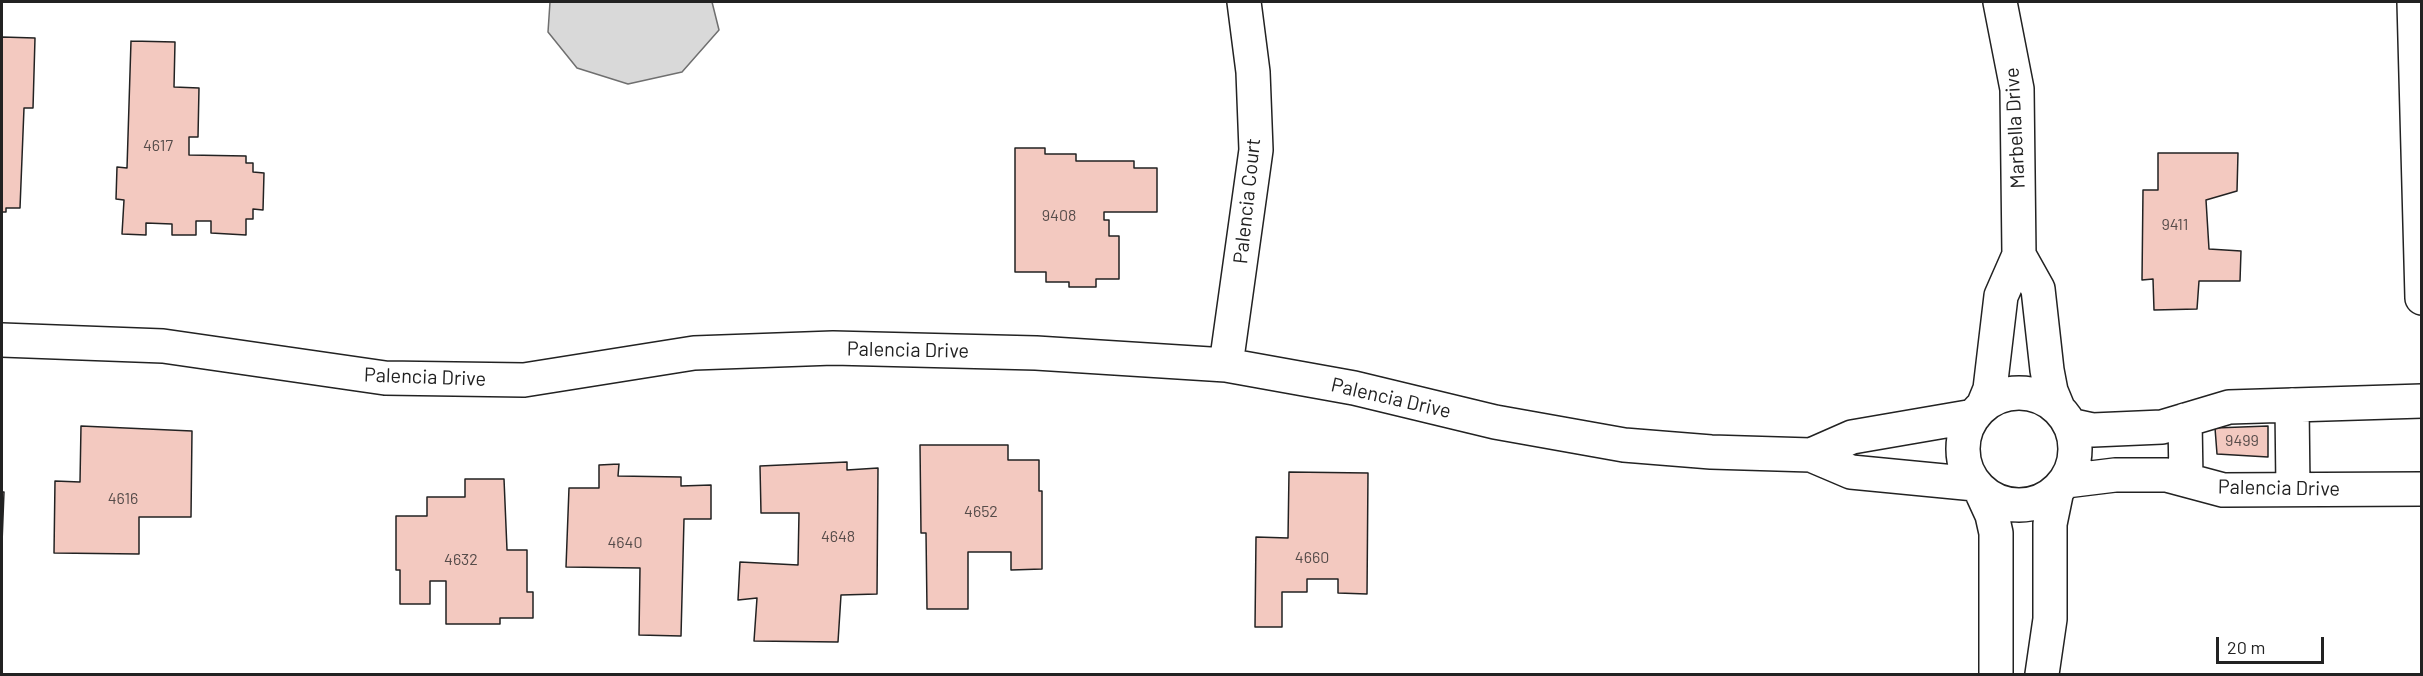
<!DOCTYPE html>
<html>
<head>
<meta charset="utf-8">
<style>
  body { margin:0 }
  #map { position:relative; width:2423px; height:676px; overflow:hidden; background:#fff; font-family:Barlow,sans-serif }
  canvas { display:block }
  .frame { position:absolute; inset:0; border:3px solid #222; pointer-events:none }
  .scale { position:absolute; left:2216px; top:637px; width:108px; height:27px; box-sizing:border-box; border:3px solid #222; border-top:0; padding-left:8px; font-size:18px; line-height:21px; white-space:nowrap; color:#222; -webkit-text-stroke:4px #fff; paint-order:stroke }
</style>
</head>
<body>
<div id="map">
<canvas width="2423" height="676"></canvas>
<div class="frame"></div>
<div class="scale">20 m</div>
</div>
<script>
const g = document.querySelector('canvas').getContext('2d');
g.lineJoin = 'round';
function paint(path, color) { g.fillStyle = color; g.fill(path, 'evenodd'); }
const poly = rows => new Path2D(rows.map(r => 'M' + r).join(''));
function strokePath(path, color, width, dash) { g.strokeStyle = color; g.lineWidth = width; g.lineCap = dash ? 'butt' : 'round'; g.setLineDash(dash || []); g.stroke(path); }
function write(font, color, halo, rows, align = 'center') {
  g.font = font + ' Barlow,sans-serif'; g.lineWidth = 4.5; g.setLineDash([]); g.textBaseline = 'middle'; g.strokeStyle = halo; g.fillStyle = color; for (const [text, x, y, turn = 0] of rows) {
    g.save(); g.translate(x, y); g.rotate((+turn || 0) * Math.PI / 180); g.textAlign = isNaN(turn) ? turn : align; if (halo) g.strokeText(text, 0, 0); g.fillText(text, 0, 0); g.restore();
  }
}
const water = poly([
  [550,2,712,2,719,30,682,72,628,84,577,68,548,32,550,2]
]);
const building = poly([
  [2,37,35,38,33,108,24,108,20,208,6,208,6,212,2,212,2,37],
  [131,41,175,42,174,87,199,88,198,137,189,137,189,155,246,156,246,163,253,163,253,172,264,173,263,210,253,209,253,219,246,219,246,235,211,233,211,221,196,221,196,235,172,235,172,224,146,223,146,235,122,234,124,200,116,199,117,167,127,168,131,41],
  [1015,148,1045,148,1045,154,1076,154,1076,161,1134,161,1134,168,1157,168,1157,212,1104,212,1104,220,1109,220,1109,236,1119,236,1119,279,1096,279,1096,287,1069,287,1069,282,1046,282,1046,272,1015,272,1015,148],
  [2158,153,2238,153,2237,191,2206,200,2209,249,2241,251,2240,281,2199,281,2197,309,2154,310,2153,279,2142,280,2143,190,2158,190,2158,153],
  [81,426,192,431,191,517,139,517,139,554,54,553,55,481,80,482,81,426],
  [2268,426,2268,457,2217,454,2215,428,2268,426],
  [920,445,1008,445,1008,460,1039,460,1039,491,1042,491,1042,569,1011,570,1011,552,968,552,968,609,927,609,926,533,921,533,920,445],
  [847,462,847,470,878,468,877,594,841,595,838,642,754,641,757,598,738,600,740,562,798,565,799,513,761,513,760,466,847,462],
  [619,464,618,476,681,477,681,486,711,485,711,519,684,519,681,636,639,635,640,568,566,567,569,488,599,488,599,465,619,464],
  [1289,472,1368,473,1367,594,1338,593,1338,579,1307,579,1307,592,1282,592,1282,627,1255,627,1256,537,1288,538,1289,472],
  [465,479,504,479,507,550,527,550,527,592,533,592,533,618,500,618,500,624,446,624,446,581,430,581,430,604,400,604,400,570,396,570,396,516,427,516,427,497,465,497,465,479],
  [2,492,4,492,2,543,2,492]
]);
const minor = poly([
  [2414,2,2422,298],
  [2019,255,2038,289,2047,370,2051,391,2058,408],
  [2,340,163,346,385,378,524,380,694,353,833,348,1036,353,1226,365,1354,388,1495,422,1624,445,1711,452,1811,455,1851,472,1975,484],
  [1226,365,1256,150,1253,72,1244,2],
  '1963 449a56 56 0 1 1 112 0a56 56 0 1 1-112 0Z',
  [2292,405,2293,489],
  [1983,406,1990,389,2001,296,2019,255,2017,89,2000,2],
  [2185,420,2186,480],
  [2070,425,2093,430,2162,427,2229,407,2422,401],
  [1811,455,1852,437,1974,416],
  [2066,481,2115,475,2167,475,2223,490,2422,489],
  [1981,491,1992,515,1996,533,1996,674],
  [2042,674,2050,619,2050,524,2057,490]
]);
const numberNames = [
  ["4617",158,146],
  ["9408",1059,216],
  ["9411",2175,225],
  ["9499",2242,441],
  ["4616",123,499],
  ["4652",981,512],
  ["4648",838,537],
  ["4640",625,543],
  ["4660",1312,558],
  ["4632",461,560]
];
const streetNames = [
  ["Marbella Drive",2015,128,-93],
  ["Palencia Court",1247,201,-84],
  ["Palencia Drive",908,350,1],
  ["Palencia Drive",425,377,2],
  ["Palencia Drive",1391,398,13],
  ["Palencia Drive",2279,488,1]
];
paint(water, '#d9d9d9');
strokePath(water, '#6f6f6f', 1.5);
paint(building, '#f3c9c0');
strokePath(building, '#222', 1.5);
strokePath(minor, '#222', 36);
strokePath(minor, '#fff', 33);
write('16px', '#564c4a', null, numberNames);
write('20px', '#222', '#fff', streetNames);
</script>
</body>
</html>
